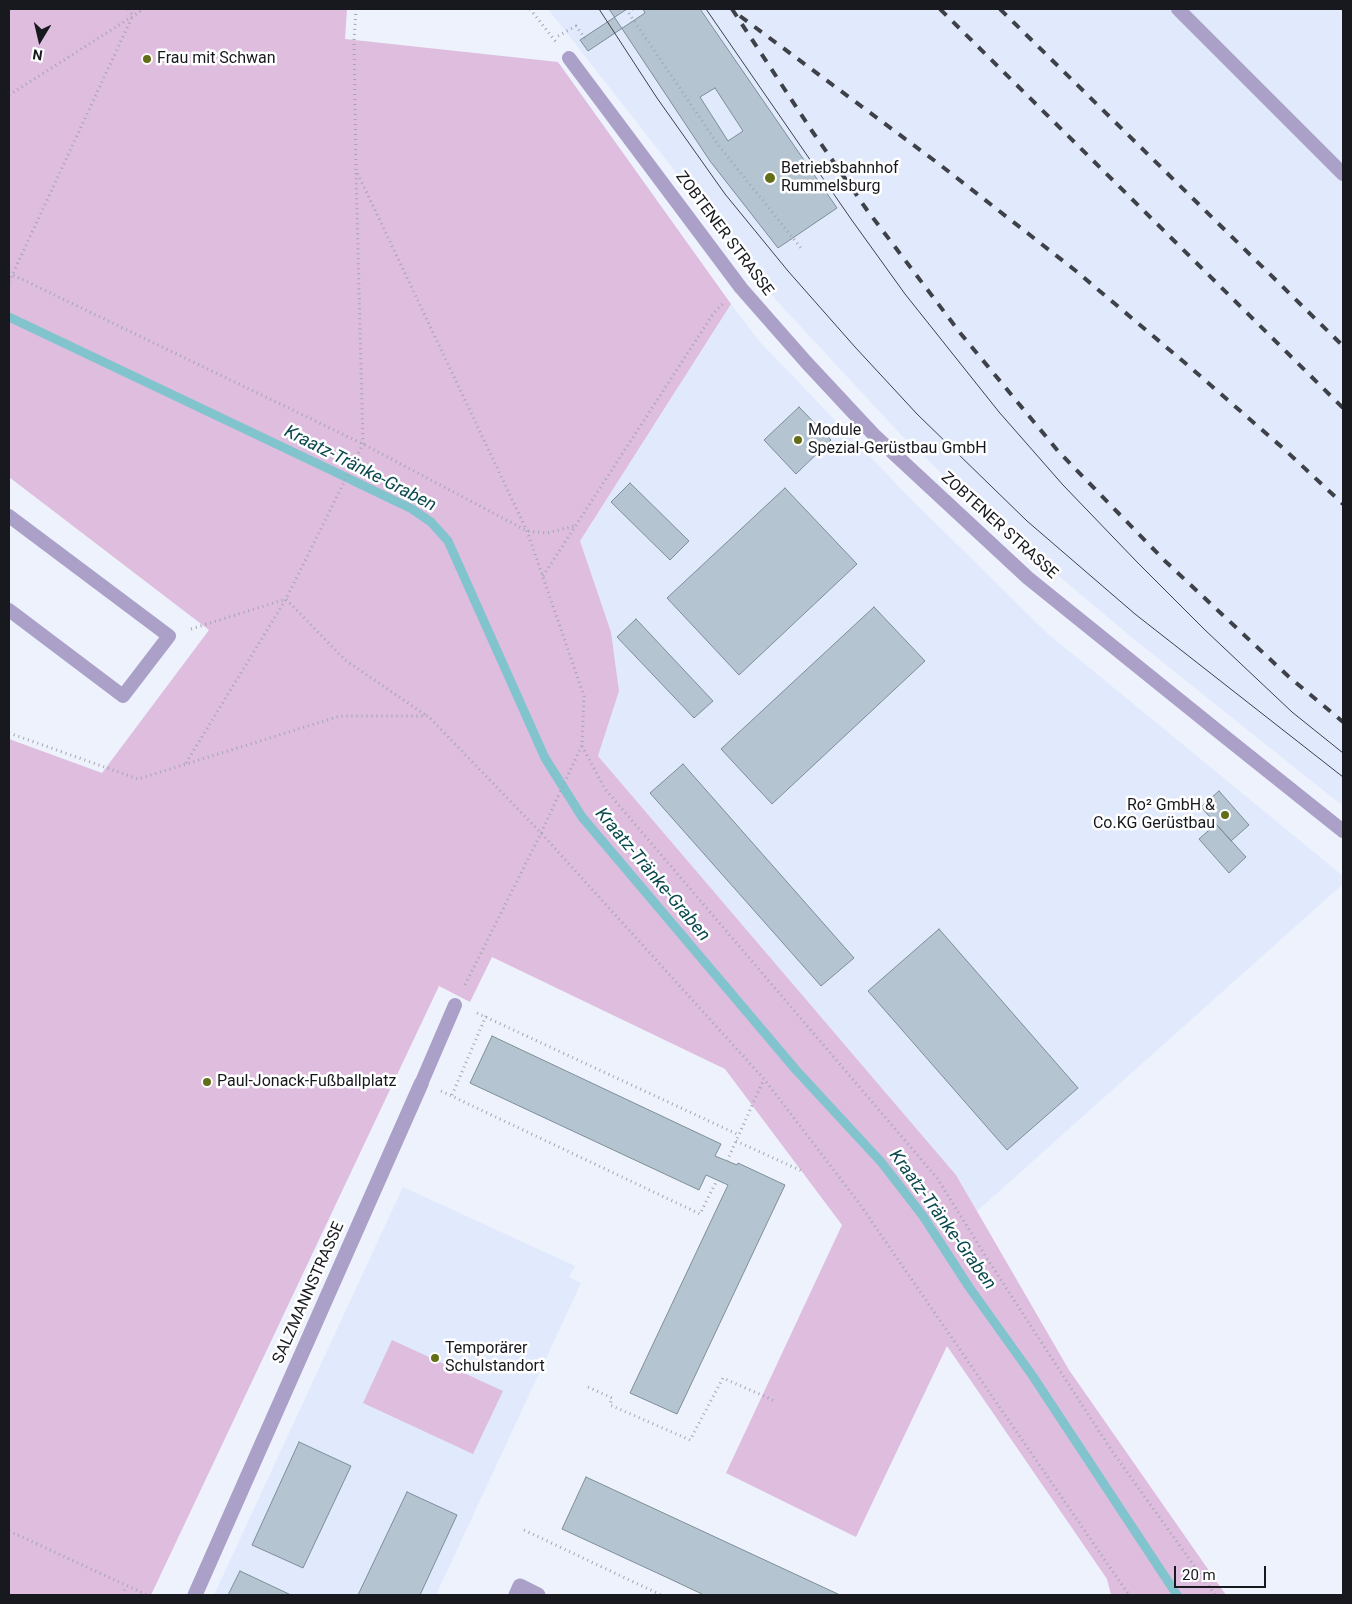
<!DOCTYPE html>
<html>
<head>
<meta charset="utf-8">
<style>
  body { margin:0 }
  #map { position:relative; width:1352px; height:1604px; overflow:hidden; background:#edf2fc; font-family:Roboto,sans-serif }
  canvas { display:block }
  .frame { position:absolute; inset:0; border:10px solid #17191f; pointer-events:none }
  .north { position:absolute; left:15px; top:15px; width:50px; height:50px; -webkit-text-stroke:4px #fff; paint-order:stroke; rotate:189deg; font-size:14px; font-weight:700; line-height:20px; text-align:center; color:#17191f }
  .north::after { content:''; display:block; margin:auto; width:18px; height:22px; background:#17191f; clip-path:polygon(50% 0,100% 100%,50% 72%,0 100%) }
  .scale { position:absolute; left:1174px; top:1566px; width:92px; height:22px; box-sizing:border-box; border:2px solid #17191f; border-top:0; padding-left:6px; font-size:15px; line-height:18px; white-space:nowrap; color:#17191f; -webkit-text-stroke:4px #fff; paint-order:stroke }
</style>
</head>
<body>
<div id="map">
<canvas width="1352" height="1604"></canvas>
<div class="frame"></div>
<div class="north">N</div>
<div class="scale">20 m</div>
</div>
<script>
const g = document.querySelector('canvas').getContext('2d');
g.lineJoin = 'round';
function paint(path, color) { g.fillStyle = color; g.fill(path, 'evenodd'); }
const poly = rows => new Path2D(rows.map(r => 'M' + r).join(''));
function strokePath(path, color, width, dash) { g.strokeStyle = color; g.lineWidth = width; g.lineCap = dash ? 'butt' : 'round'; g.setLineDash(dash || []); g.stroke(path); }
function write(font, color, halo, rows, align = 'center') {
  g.font = font + ' Roboto,sans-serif'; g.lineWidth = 5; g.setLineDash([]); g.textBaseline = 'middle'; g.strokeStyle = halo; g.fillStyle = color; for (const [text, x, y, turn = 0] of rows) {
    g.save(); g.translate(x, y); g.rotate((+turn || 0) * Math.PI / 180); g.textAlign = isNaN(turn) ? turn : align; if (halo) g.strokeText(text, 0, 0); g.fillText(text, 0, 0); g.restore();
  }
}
const built = poly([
  [548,9,1343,9,1343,806,1135,640,992,520,904,438,776,300],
  [731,304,759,341,908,496,1047,633,1343,876,1343,884,977,1211,956,1175,598,756,619,691,611,632,580,541],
  [403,1187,575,1266,569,1277,581,1283,436,1595,214,1595]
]);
const green = poly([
  [9,9,347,9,345,39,558,62,731,304,580,541,611,632,619,691,598,756,956,1175,1069,1370,1226,1595,1111,1595,1107,1579,947,1346,856,1537,726,1473,842,1225,725,1069,492,957,470,1002,439,986,151,1595,9,1595,9,739,102,773,209,630,9,477],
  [392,1340,503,1391,473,1454,363,1403]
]);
const stream = poly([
  [9,317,333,471,412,509,431,522,448,541,545,758,582,817,796,1070,882,1163,923,1216,969,1287,1032,1375,1177,1595]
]);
const building = poly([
  [609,9,700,9,837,208,778,248,710,161,609,9],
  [627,9,643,9,645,13,588,51,580,40,627,9],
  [715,88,743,131,728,141,700,97,715,88],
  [799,407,831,440,796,474,764,440,799,407],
  [630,483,689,541,670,560,611,502,630,483],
  [785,488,857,564,739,675,667,598,785,488],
  [874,607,925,661,772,804,721,749,874,607],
  [636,619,713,701,694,718,617,637,636,619],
  [683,764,854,958,821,986,650,793,683,764],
  [1219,791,1249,825,1231,841,1201,807,1219,791],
  [1216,824,1246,857,1229,873,1199,839,1216,824],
  [939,929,1078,1088,1007,1150,868,991,939,929],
  [492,1036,721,1144,715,1156,737,1165,738,1163,785,1185,677,1414,630,1393,728,1185,706,1175,699,1190,470,1083,492,1036],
  [299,1442,351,1466,303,1568,252,1545,299,1442],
  [586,1477,840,1595,704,1595,668,1578,562,1529,586,1477],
  [407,1492,457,1515,420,1595,358,1595,407,1492],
  [240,1571,291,1595,228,1595,240,1571]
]);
const path = poly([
  [128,9,133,15],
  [356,9,354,40,356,170,527,531,584,696,582,745,541,833,464,987],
  [530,9,556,42],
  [626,9,719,146,801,248],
  [633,9,635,12],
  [558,36,576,26,587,41],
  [9,95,144,9],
  [9,273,363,444,527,531,547,533,574,526],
  [9,282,133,15],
  [543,576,713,314,724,302],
  [191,629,286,599,345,660,427,716],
  [9,733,138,779,340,716,428,716,541,833,764,1079,859,1203,1129,1595],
  [582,746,605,789,937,1178,988,1260,1112,1451,1215,1595],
  [186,763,286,599,363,444,356,173],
  [477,1013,739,1135],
  [441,1091,700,1214,717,1180],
  [452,1095,486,1016],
  [736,1141,804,1172],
  [727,1161,764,1079],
  [588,1387,612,1398,610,1405,690,1440,723,1378,775,1401],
  [524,1530,661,1595],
  [9,1531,147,1595],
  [122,1595,126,1586]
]);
const service = poly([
  [1178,9,1343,174],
  [569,58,741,288,806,362,875,436,1028,578,1224,736,1343,831],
  [9,516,169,636,123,696,9,610],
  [421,1084,455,1005]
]);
const minor = poly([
  [195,1595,421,1084],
  [516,1595,520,1586,538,1595]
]);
const tram = poly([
  [599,9,657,98,725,194,788,271,855,347,917,414,1027,521,1135,614,1343,777],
  [706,9,851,219,905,294,999,412,1063,485,1138,563,1205,630,1292,712,1343,753]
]);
const rail = poly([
  [732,9,812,131,867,210,961,334,1058,451,1165,561,1288,676,1343,722],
  [940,9,1343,408],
  [1000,9,1343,346],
  [740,16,939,164,1076,271,1191,368,1284,449,1343,504]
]);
const markers = [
  [147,59,5,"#626e18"],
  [770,178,6,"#626e18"],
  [798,440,5,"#626e18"],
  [1225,815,5,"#626e18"],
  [207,1082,5,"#626e18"],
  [435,1358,5,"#626e18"]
];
const poiNames = [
  ["Frau mit Schwan",157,59],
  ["Betriebsbahnhof",781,169],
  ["Rummelsburg",781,187],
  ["Module",808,431],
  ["Spezial-Gerüstbau GmbH",808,449],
  ["Ro² GmbH &",1215,806,"right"],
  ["Co.KG Gerüstbau",1215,824,"right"],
  ["Paul-Jonack-Fußballplatz",217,1082],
  ["Temporärer",445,1349],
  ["Schulstandort",445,1367]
];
const streetNames = [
  ["ZOBTENER STRASSE",724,234,53],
  ["ZOBTENER STRASSE",999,526,42],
  ["SALZMANNSTRASSE",309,1293,-66]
];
const waterNames = [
  ["Kraatz-Tränke-Graben",360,469,27],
  ["Kraatz-Tränke-Graben",652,875,50],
  ["Kraatz-Tränke-Graben",942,1220,54]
];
paint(built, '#e1e9fd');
paint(green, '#debdde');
strokePath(stream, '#81c4cd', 9);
paint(building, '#b4c5d1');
strokePath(building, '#7d8e99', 1);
strokePath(path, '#a2a6af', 3, [1, 4]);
strokePath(service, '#aba0c8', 14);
strokePath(minor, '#aba0c8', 15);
strokePath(tram, '#3e4148', 1);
strokePath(rail, '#3e4148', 4, [9, 9]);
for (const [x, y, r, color] of markers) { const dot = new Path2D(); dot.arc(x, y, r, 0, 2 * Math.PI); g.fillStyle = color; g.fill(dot); strokePath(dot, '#fff', 2); }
write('16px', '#17191f', '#fff', poiNames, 'left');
write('16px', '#17191f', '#fff', streetNames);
write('italic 18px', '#0b4950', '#fff', waterNames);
</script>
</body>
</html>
